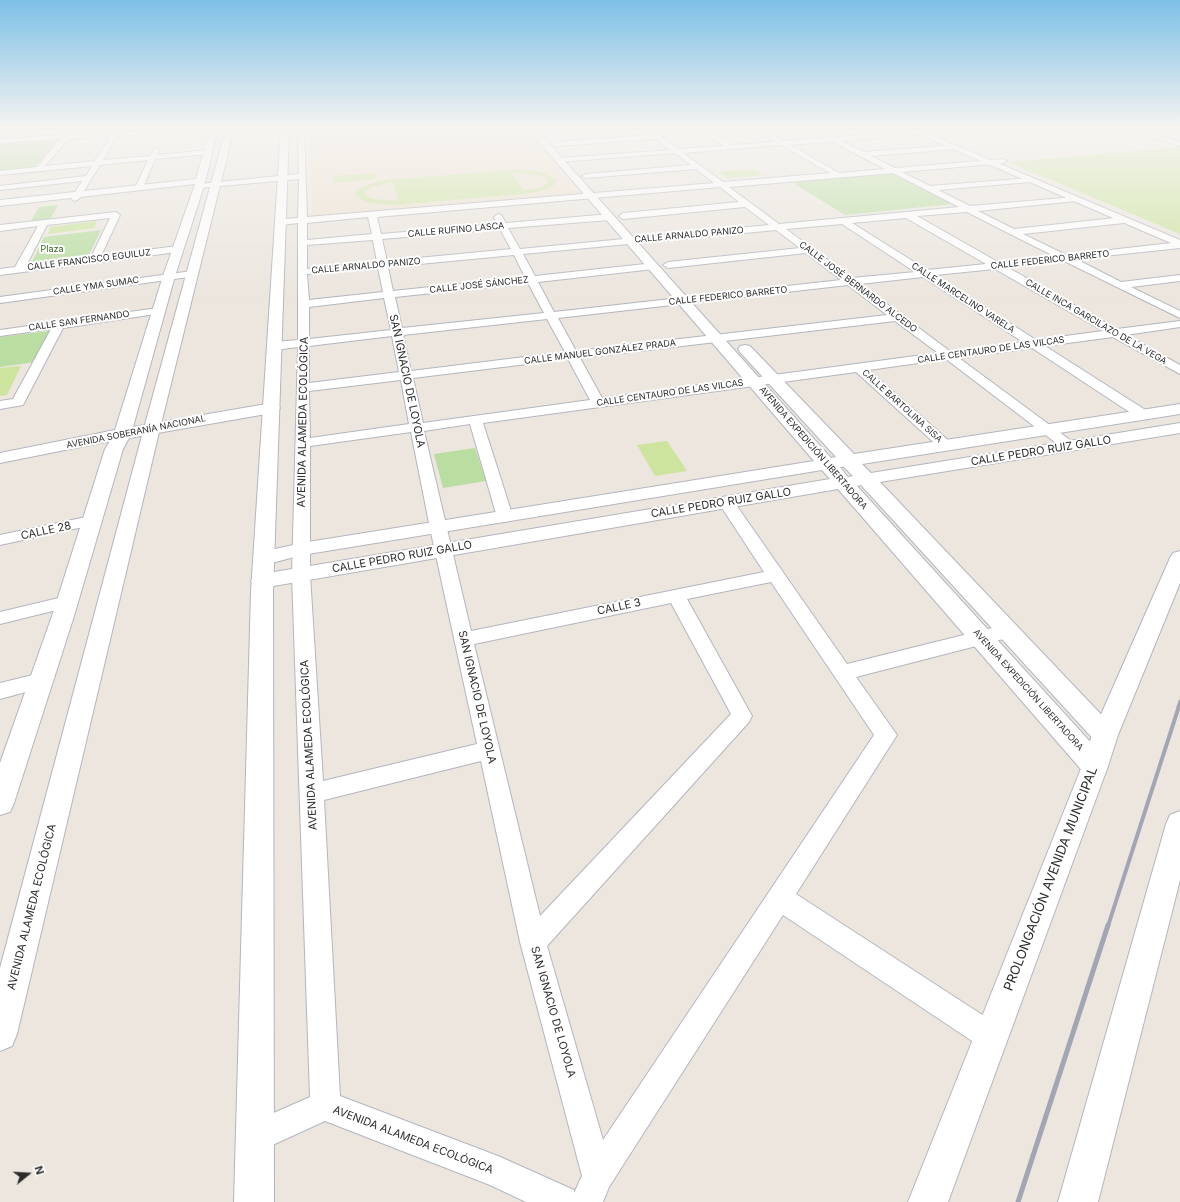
<!DOCTYPE html>
<html>
<head>
<meta charset="utf-8">
<style>
  body { margin:0 }
  #map { position:relative; width:1180px; height:1202px; overflow:hidden; background:#ece6df; font-family:Inter,sans-serif }
  canvas { display:block }
  .north { position:absolute; left:8px; top:1154px; width:40px; height:40px; -webkit-text-stroke:3px #fff; paint-order:stroke; rotate:72deg; font-size:11px; font-weight:700; line-height:16px; text-align:center; color:#2c2c2c }
  .north::after { content:''; display:block; margin:auto; width:14px; height:18px; background:#2c2c2c; clip-path:polygon(50% 0,100% 100%,50% 72%,0 100%) }
</style>
</head>
<body>
<div id="map">
<canvas width="1180" height="1202"></canvas>
<div class="north">N</div>
</div>
<script>
const g = document.querySelector('canvas').getContext('2d');
g.lineJoin = 'round';
function paint(path, color) { g.fillStyle = color; g.fill(path, 'evenodd'); }
const poly = rows => new Path2D(rows.map(r => 'M' + r).join(''));
function strokePath(path, color, width, dash) { g.strokeStyle = color; g.lineWidth = width; g.lineCap = dash ? 'butt' : 'round'; g.setLineDash(dash || []); g.stroke(path); }
function write(font, color, halo, rows, align = 'center') {
  g.font = font + ' Inter,sans-serif'; g.lineWidth = 4; g.setLineDash([]); g.textBaseline = 'middle'; g.strokeStyle = halo; g.fillStyle = color; for (const [text, x, y, turn = 0] of rows) {
    g.save(); g.translate(x, y); g.rotate((+turn || 0) * Math.PI / 180); g.textAlign = isNaN(turn) ? turn : align; if (halo) g.strokeText(text, 0, 0); g.fillText(text, 0, 0); g.restore();
  }
}
const education = poly([
  [312,129,525,129,581,194,313,216,308,130]
]);
const green = poly([
  [58,139,33,169,0,172,0,143],
  [892,172,953,204,845,215,790,181],
  [58,205,50,220,30,223,39,207],
  [101,230,88,257,31,264,44,237],
  [49,331,35,362,0,367,0,337],
  [475,448,486,481,443,488,434,454]
]);
const pitch = poly([
  [1180,147,1180,234,1008,162],
  [754,169,763,175,727,178,718,172],
  [514,170,532,171,547,174,556,179,557,182,550,188,533,193,394,205,372,203,364,201,355,195,357,190,362,187,383,180],
  [512,173,536,174,545,177,548,182,542,187,524,191],
  [393,182,399,201,372,199,365,195,366,190,371,187],
  [375,173,377,179,334,183,333,176],
  [96,221,95,228,48,234,50,227],
  [21,366,7,395,0,396,0,368],
  [667,441,687,471,655,476,637,445]
]);
const minor = poly([
  [116,129,122,129,120,132,178,129,208,129,205,131,118,136,103,160,150,156,154,149,156,148,159,150,157,155,208,150,212,152,208,154,155,159,143,188,139,190,135,188,148,160,100,165,79,199,75,201,71,199,82,181,0,190,0,186,86,176,92,166,0,175,0,171,37,167,60,139,0,143,0,139,114,132,116,129],
  [111,136,95,161,45,166,68,139,111,136],
  [298,129,304,129,307,217,714,183,696,169,586,178,582,176,586,174,691,165,675,153,559,162,555,160,559,158,670,150,656,139,557,146,554,144,557,142,651,135,644,129,651,129,678,149,723,146,699,129,706,129,732,145,775,142,754,129,761,129,783,141,826,138,811,129,818,129,835,137,934,130,937,132,936,133,842,141,864,152,956,145,959,147,956,149,871,156,895,168,1003,159,1007,161,1003,163,902,172,930,186,1030,178,1034,180,1030,182,938,190,970,206,1075,197,1079,199,1075,201,978,211,1014,229,1124,217,1128,220,1124,223,1023,234,1066,255,1180,242,1180,248,1076,259,1121,282,1180,275,1180,281,1131,287,1180,311,1180,318,1064,261,1007,267,1117,329,1180,321,1180,327,1126,335,1180,365,1180,374,1113,337,1045,346,1147,411,1149,414,1147,417,1137,417,1032,348,959,358,1074,443,1076,446,1074,449,1069,450,1064,449,946,359,869,370,950,442,952,445,950,448,945,449,940,448,856,372,483,423,513,517,511,520,505,522,499,520,497,517,470,424,424,431,471,631,764,572,718,502,720,499,726,497,732,499,847,664,1008,624,1015,626,1017,631,1015,636,856,677,897,735,796,894,1001,1027,1005,1037,1001,1047,991,1051,981,1047,783,915,609,1187,603,1202,526,1202,490,1185,325,1121,255,1153,244,1148,239,1137,244,1126,310,1097,292,575,298,347,275,350,271,348,269,346,271,344,275,342,298,340,298,223,282,225,278,222,282,219,298,218,299,179,199,188,195,186,199,184,299,174,298,129],
  [833,142,885,169,839,173,790,145,833,142],
  [781,145,830,173,723,182,683,153,781,145],
  [893,173,959,207,779,224,729,187,893,173],
  [720,187,739,202,623,213,619,216,623,219,745,207,769,225,520,249,508,228,610,220,614,217,610,214,506,223,501,215,498,214,494,217,497,224,381,234,377,217,720,187],
  [967,212,1010,234,1054,256,998,262,917,216,967,212],
  [368,217,372,234,307,240,307,223,368,217],
  [906,218,986,264,927,270,852,223,906,218],
  [842,224,915,272,852,278,786,229,842,224],
  [500,229,511,249,387,261,382,239,500,229],
  [776,230,800,248,668,262,663,265,668,268,806,253,841,280,554,312,538,282,654,269,659,266,654,263,535,276,523,254,776,230],
  [373,240,377,262,307,269,307,245,373,240],
  [514,255,525,277,393,291,388,267,514,255],
  [378,268,383,292,309,300,307,274,378,268],
  [995,269,1103,331,1036,340,935,275,995,269],
  [923,277,1023,342,951,352,860,284,923,277],
  [528,283,544,313,402,328,395,297,528,283],
  [848,285,887,315,576,351,558,318,848,285],
  [384,298,391,330,309,339,309,307,384,298],
  [547,319,565,352,411,371,403,335,547,319],
  [895,321,938,353,602,398,580,358,895,321],
  [392,336,399,372,309,383,309,346,392,336],
  [568,359,590,400,423,423,413,378,568,359],
  [401,380,409,424,310,438,309,391,401,380],
  [411,432,430,528,477,744,323,781,310,575,310,446,411,432],
  [771,582,874,735,603,1140,547,946,749,722,752,716,687,599,771,582],
  [671,603,731,714,540,916,474,644,671,603],
  [481,761,520,942,582,1176,574,1193,574,1190,498,1156,340,1096,324,800,481,761],
  [534,129,579,129,576,131,532,132,531,131,534,129],
  [1126,129,1135,129,1180,142,1180,146,1126,129],
  [116,212,120,215,101,256,177,246,182,249,177,252,0,275,0,269,15,267,38,226,0,231,0,225,116,212],
  [110,218,91,257,26,266,47,225,110,218],
  [192,271,197,274,196,276,0,303,0,297,192,271],
  [158,308,162,309,163,311,162,313,63,328,23,405,0,409,0,401,13,399,51,329,0,336,0,330,158,308],
  [91,516,97,518,99,521,97,524,0,545,0,535,91,516],
  [67,596,73,598,76,602,73,606,0,624,0,612,67,596],
  [41,673,48,676,51,681,48,686,0,699,0,683,41,673]
]);
const tertiary = poly([
  [210,129,218,129,204,186,175,276,133,427,272,403,278,405,280,408,278,411,272,413,129,438,123,449,74,616,14,803,10,812,0,815,0,763,52,616,105,449,110,441,0,463,0,453,115,430,163,276,195,184,0,206,0,200,196,179,210,129],
  [528,129,536,129,831,458,836,457,740,352,738,349,740,346,745,345,750,346,854,454,1180,404,1180,414,862,464,871,473,1180,423,1180,433,880,482,1114,728,1118,735,1114,742,1105,745,1096,742,861,485,857,486,1105,758,1108,766,1105,774,1095,777,1085,774,838,489,262,588,254,586,251,581,254,576,262,574,830,479,822,470,302,555,264,565,257,563,254,558,257,553,302,543,814,461,528,129],
  [840,467,844,467,853,476,848,477,840,467],
  [907,129,917,129,1180,240,1180,247,907,129],
  [950,129,985,129,981,131,934,134,930,132,934,130,950,129]
]);
const secondary = poly([
  [226,129,234,129,160,428,17,1034,12,1046,0,1051,0,968,144,428,226,129],
  [281,129,289,129,273,592,274,1202,234,1202,251,592,281,129],
  [1180,551,1180,583,1118,735,1108,766,948,1202,908,1202,1082,766,1092,735,1170,558,1173,553,1180,551],
  [1180,811,1180,880,1098,1202,1058,1202,1166,824,1170,815,1180,811]
]);
const railFar2 = poly([
  [1178,707,1180,701]
]);
const railFar1 = poly([
  [1108,926,1179,706]
]);
const rail = poly([
  [1018,1202,1108,925]
]);
const farStreetnames = [
  ["CALLE RUFINO LASCA",456,230,-5],
  ["CALLE ARNALDO PANIZO",689,235,-5],
  ["CALLE FRANCISCO EGUILUZ",89,260,-7],
  ["CALLE FEDERICO BARRETO",1050,260,-6],
  ["CALLE ARNALDO PANIZO",366,266,-5],
  ["CALLE JOSÉ SÁNCHEZ",479,285,-6],
  ["CALLE YMA SUMAC",96,286,-8],
  ["CALLE JOSÉ BERNARDO ALCEDO",858,287,37],
  ["CALLE FEDERICO BARRETO",728,296,-6],
  ["CALLE MARCELINO VARELA",963,298,33],
  ["CALLE SAN FERNANDO",79,321,-8],
  ["CALLE INCA GARCILAZO DE LA VEGA",1096,322,30],
  ["CALLE CENTAURO DE LAS VILCAS",991,350,-8],
  ["CALLE MANUEL GONZÁLEZ PRADA",600,352,-7],
  ["CALLE CENTAURO DE LAS VILCAS",670,393,-8],
  ["CALLE BARTOLINA SISA",902,406,42],
  ["AVENIDA SOBERANÍA NACIONAL",136,432,-11],
  ["AVENIDA EXPEDICIÓN LIBERTADORA",813,448,49],
  ["AVENIDA EXPEDICIÓN LIBERTADORA",1028,690,48]
];
const farParknames = [
  ["Plaza",52,249]
];
const streetNames = [
  ["SAN IGNACIO DE LOYOLA",407,381,78],
  ["AVENIDA ALAMEDA ECOLÓGICA",303,422,-89],
  ["CALLE PEDRO RUIZ GALLO",1041,451,-9],
  ["CALLE PEDRO RUIZ GALLO",721,503,-9],
  ["CALLE 28",46,531,-12],
  ["CALLE PEDRO RUIZ GALLO",402,557,-10],
  ["CALLE 3",619,607,-12],
  ["SAN IGNACIO DE LOYOLA",477,697,77],
  ["AVENIDA ALAMEDA ECOLÓGICA",309,745,-93],
  ["AVENIDA ALAMEDA ECOLÓGICA",32,907,-76],
  ["SAN IGNACIO DE LOYOLA",553,1012,74],
  ["AVENIDA ALAMEDA ECOLÓGICA",413,1140,21]
];
const nearStreetnames = [
  ["PROLONGACIÓN AVENIDA MUNICIPAL",1051,879,-69]
];
paint(education, '#ece1d0');
paint(green, '#badda1');
paint(pitch, '#cce49e');
strokePath(minor, '#b3b6be', 2);
strokePath(tertiary, '#b3b6be', 2);
strokePath(secondary, '#b3b6be', 2);
paint(minor, '#fff');
paint(tertiary, '#fff');
paint(secondary, '#fff');
strokePath(railFar2, '#a2a6b4', 3);
strokePath(railFar1, '#a2a6b4', 4);
strokePath(rail, '#a2a6b4', 5);
const sky = g.createLinearGradient(0, 0, 0, 297);
sky.addColorStop(0, '#7dc0e6');
sky.addColorStop(0.43, '#f6f4f1');
sky.addColorStop(1, '#f6f4f100');
g.fillStyle = sky;
g.fillRect(0, 0, 1180, 297);
write('9px', '#2c2c2c', '#fff', farStreetnames);
write('9px', '#346321', '#fff', farParknames);
write('11px', '#2c2c2c', '#fff', streetNames);
write('13px', '#2c2c2c', '#fff', nearStreetnames);
</script>
</body>
</html>
